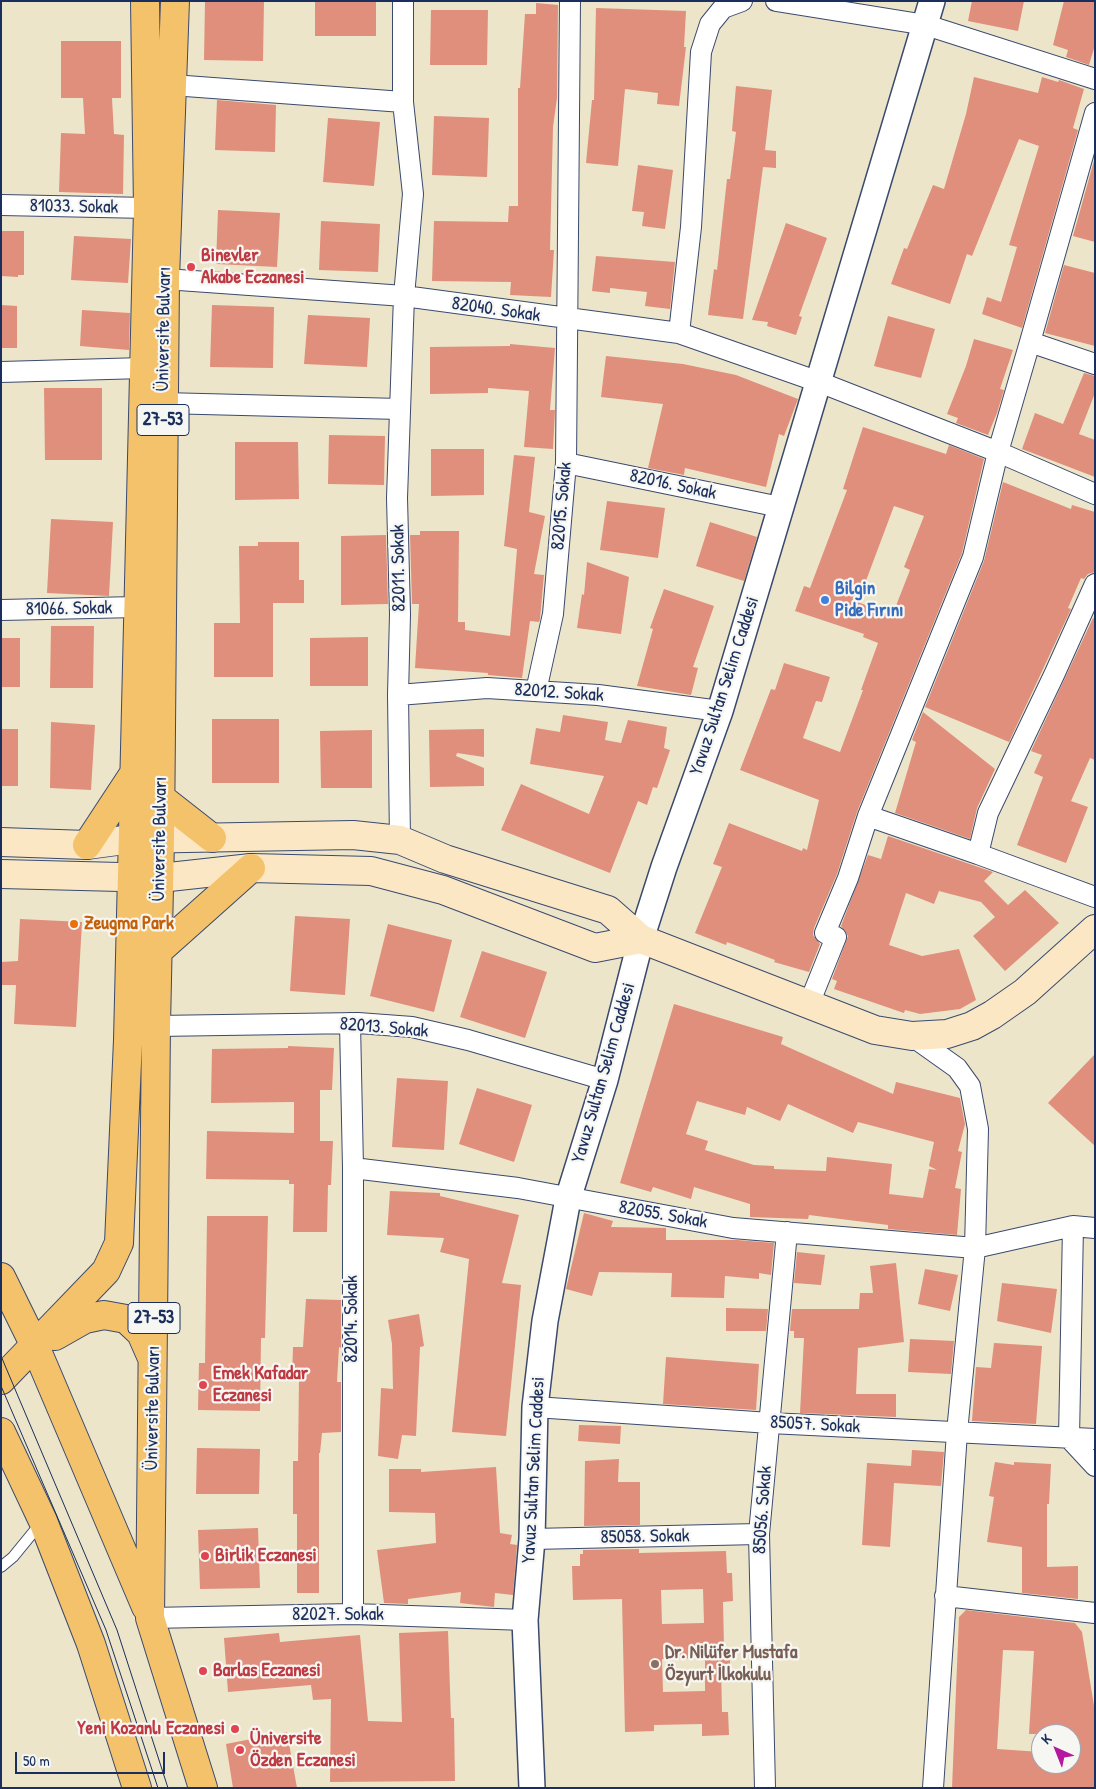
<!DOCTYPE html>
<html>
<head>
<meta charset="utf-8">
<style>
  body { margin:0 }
  #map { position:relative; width:1096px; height:1789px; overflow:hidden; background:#ede5c9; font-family:"Patrick Hand",sans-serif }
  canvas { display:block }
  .frame { position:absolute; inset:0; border:2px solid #1b2f5e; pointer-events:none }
  .north { position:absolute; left:1031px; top:1724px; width:50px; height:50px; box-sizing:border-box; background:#f6f6f2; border:1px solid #9ea6b7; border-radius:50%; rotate:316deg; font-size:14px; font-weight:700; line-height:20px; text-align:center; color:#1b2f5e }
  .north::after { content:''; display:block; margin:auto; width:18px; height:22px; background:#b5179e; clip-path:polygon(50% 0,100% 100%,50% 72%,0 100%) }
  .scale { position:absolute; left:15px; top:1752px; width:150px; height:22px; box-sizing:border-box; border:2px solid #1b2f5e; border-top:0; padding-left:6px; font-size:15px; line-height:18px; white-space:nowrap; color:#1b2f5e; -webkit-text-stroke:4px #f6f6f2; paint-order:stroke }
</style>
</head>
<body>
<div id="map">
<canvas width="1096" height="1789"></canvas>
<div class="frame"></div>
<div class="north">K</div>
<div class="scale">50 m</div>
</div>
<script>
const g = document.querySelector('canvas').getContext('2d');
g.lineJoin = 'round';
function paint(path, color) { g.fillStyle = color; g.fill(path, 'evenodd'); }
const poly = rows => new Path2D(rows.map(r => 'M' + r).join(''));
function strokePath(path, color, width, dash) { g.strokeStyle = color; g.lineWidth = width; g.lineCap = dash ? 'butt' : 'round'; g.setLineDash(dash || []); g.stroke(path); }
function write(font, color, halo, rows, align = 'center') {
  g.font = font + ' "Patrick Hand",sans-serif'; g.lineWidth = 4.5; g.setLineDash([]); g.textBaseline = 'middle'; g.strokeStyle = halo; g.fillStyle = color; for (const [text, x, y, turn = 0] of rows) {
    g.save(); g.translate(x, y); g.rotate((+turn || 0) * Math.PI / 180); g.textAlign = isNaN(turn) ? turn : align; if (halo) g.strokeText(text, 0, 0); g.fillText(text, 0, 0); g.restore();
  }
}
const building = poly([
  [205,1,264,1,263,61,204,60],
  [315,1,376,1,376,36,315,36],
  [972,1,1024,1,1018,31,968,21],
  [1064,1,1095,1,1095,45,1089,65,1066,57,1068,50,1053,45],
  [536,3,558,5,557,98,553,127,550,250,554,250,551,297,510,295,511,282,432,281,434,221,508,222,509,206,518,206,518,88,520,88,525,14,536,14],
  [596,8,686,11,684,47,686,47,679,106,657,104,658,93,625,89,618,166,586,163,592,100,594,100],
  [431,10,488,10,487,65,430,65],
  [61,41,121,41,121,98,112,98,114,134,124,135,123,194,59,192,61,133,85,134,83,98,61,98],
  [974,77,1038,93,1042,77,1058,82,1059,80,1084,89,1073,128,1078,130,1022,328,982,314,987,297,1001,302,1017,247,1009,245,1039,146,1019,139,972,256,967,254,950,304,891,284,904,248,907,249,933,185,944,189,966,114],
  [736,86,772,90,765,150,776,151,776,168,763,167,743,319,708,315,714,269,717,270,727,179,730,179,736,132,732,131],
  [217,100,276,105,275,152,215,150],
  [434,116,489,118,487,177,432,175],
  [328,118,380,122,374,186,323,182],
  [1095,157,1095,242,1073,236],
  [638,165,673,170,665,229,642,226,644,212,632,211],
  [218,210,280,213,277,267,216,264],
  [321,221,380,224,378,272,319,270],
  [786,223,827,238,799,316,802,317,796,335,767,326,768,322,752,320],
  [1,231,24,231,24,275,18,275,18,277,1,276],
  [74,236,131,239,128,283,71,280],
  [596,256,675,262,670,309,645,306,647,292,610,288,610,293,592,291],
  [1064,265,1095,273,1095,346,1045,333],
  [1,305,17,306,17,348,1,348],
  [212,305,274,307,273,368,210,367],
  [82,310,130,313,129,350,80,346],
  [308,315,370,318,367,367,304,364],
  [888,316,935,329,921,378,874,366],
  [974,339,1013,350,1000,389,1004,390,997,413,988,435,956,423,958,418,947,414,966,366],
  [510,344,555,348,550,410,555,410,553,449,524,447,529,391,488,388,488,393,430,394,430,347,510,346],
  [606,356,683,364,736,375,798,399,784,436,779,434,766,487,685,468,684,475,648,468,663,404,601,397],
  [1084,373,1095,376,1095,393,1079,434,1095,440,1095,477,1022,449,1035,413,1063,424],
  [44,388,102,388,102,460,45,460],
  [863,427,946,454,949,445,984,459,962,553,857,812,837,874,814,928,813,935,820,944,809,972,774,962,775,960,727,942,726,945,695,933,722,867,713,864,729,823,802,851,803,848,807,850,819,800,740,770,771,689,775,690,784,663,830,677,822,702,816,701,803,738,840,752,863,690,861,690,878,643,863,637,864,634,795,611,804,586,810,588,847,490,843,489],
  [894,506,924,516,904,567,910,570,892,616,858,602],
  [329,435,385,436,384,485,328,484],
  [235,442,298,442,299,499,235,500],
  [431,449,484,449,484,495,431,496],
  [514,455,535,457,529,512,545,516,534,574,544,575,540,619,539,622,530,621,522,678,488,675,488,673,415,668,419,604,412,604,410,535,420,535,420,531,459,531,458,622,465,622,465,630,510,636,517,549,504,546],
  [1003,482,1071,509,1072,505,1095,512,1095,572,1088,574,1084,579,1081,578,1068,608,1071,609,1009,742,925,707,984,561],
  [607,501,665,508,658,558,600,550],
  [51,519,113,522,109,596,47,593],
  [710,522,757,537,744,581,696,566],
  [386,535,388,604,341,605,341,536],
  [258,542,299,542,299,580,304,580,304,603,273,603,273,677,214,677,214,623,240,623,239,546,258,546],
  [587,562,629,577,621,634,577,628,582,594,584,595],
  [664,589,714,606,693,667,698,668,691,695,637,686,653,629,650,628],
  [1093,618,1095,619,1095,760,1090,758,1071,801,1088,807,1066,863,1017,845,1043,777,1034,773,1042,755,1031,751],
  [51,626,94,626,93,688,50,688],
  [368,637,368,686,310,686,310,638],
  [1,638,20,638,20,687,1,687],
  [923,712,995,769,977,808,970,839,895,813,916,742,912,740],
  [563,715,608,722,605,740,621,743,628,720,667,727,664,748,670,750,657,788,653,787,647,805,638,801,610,873,501,830,521,784,589,814,604,776,530,764,536,728,560,732],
  [212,719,279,719,279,783,212,783],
  [51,722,95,725,91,790,50,788],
  [1,729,18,729,18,786,1,786],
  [484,729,484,757,457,753,456,756,484,768,484,786,430,787,429,730],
  [372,730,372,788,321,788,320,731],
  [888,836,993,872,984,881,1008,905,1025,890,1059,923,1005,971,973,936,995,917,981,902,939,891,934,904,906,893,889,945,922,956,959,949,976,1000,960,1009,920,1014,905,1010,904,1013,834,989,837,981,832,979,848,936,841,926,868,855,881,859],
  [295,916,350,919,345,995,290,991],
  [20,919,82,922,76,1027,14,1024,16,985,1,985,1,962,18,961],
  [388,924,452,940,434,1012,370,996],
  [482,951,547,972,525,1038,460,1017],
  [674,1004,783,1037,781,1044,893,1094,896,1082,960,1098,965,1124,958,1151,962,1152,955,1188,961,1189,957,1235,888,1229,888,1225,809,1215,808,1219,750,1217,750,1204,694,1187,691,1199,653,1187,651,1192,620,1183],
  [697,1101,745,1115,747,1107,780,1121,788,1104,853,1133,858,1122,934,1142,929,1166,937,1170,929,1169,923,1198,889,1194,892,1164,827,1157,826,1171,774,1169,774,1166,754,1165,705,1150,708,1141,686,1134],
  [288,1046,334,1048,332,1090,320,1090,320,1141,333,1141,331,1185,328,1185,327,1232,293,1232,294,1184,289,1184,289,1180,206,1179,207,1131,294,1133,294,1102,211,1103,212,1049,288,1048],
  [1095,1054,1095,1146,1048,1103],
  [397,1078,448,1081,444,1150,392,1147],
  [477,1088,532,1105,514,1162,459,1144],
  [390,1191,440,1193,440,1196,519,1215,502,1283,521,1285,506,1436,452,1432,469,1259,440,1252,444,1238,387,1235],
  [584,1213,613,1221,611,1227,666,1228,666,1240,737,1240,774,1243,771,1275,759,1273,759,1279,725,1276,724,1298,671,1297,672,1273,599,1272,592,1296,566,1289],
  [207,1216,268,1216,265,1338,261,1338,260,1411,198,1410,199,1363,205,1363],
  [797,1252,825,1255,821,1285,794,1283],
  [896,1263,904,1342,858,1348,856,1394,896,1394,896,1417,800,1413,804,1338,794,1338,794,1331,790,1331,792,1309,859,1309,860,1293,873,1293,870,1266],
  [925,1269,958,1275,950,1311,918,1304],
  [1002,1283,1057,1289,1051,1333,997,1321],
  [306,1299,341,1300,341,1348,339,1347,337,1382,341,1382,341,1432,322,1433,320,1453,319,1453,319,1593,297,1593,297,1514,293,1514,293,1461,298,1461,299,1379,292,1378,293,1347,303,1347],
  [726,1308,768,1309,766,1331,726,1331],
  [419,1314,424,1346,420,1347,416,1436,402,1435,398,1459,378,1456,381,1388,393,1389,392,1344,388,1320],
  [910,1339,954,1341,951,1374,908,1372],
  [994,1343,1042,1346,1036,1424,972,1421,976,1367,991,1368],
  [666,1357,759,1364,756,1410,663,1404],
  [579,1425,621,1426,620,1444,578,1441],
  [197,1448,260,1449,259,1494,196,1494],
  [912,1450,944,1452,941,1486,894,1483,890,1547,862,1545,867,1463,911,1466],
  [619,1459,618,1482,640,1482,640,1525,584,1526,585,1461],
  [995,1462,1014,1465,1014,1462,1051,1464,1049,1504,1047,1504,1047,1567,1078,1566,1078,1599,1022,1593,1022,1547,987,1542,994,1497,989,1496],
  [496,1467,500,1533,512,1535,510,1544,517,1545,513,1595,495,1593,494,1607,460,1603,461,1592,408,1599,408,1604,384,1603,377,1550,436,1543,435,1513,389,1512,389,1469,421,1469,421,1472],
  [258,1528,260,1588,200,1589,198,1530],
  [639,1549,639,1553,726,1551,727,1573,732,1573,733,1601,723,1602,724,1647,730,1647,730,1667,721,1667,722,1712,728,1712,729,1735,702,1736,702,1724,654,1725,654,1731,625,1732,622,1599,573,1600,572,1566,580,1566,580,1554,583,1554,583,1550],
  [703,1589,704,1623,662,1624,661,1590],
  [705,1658,705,1691,663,1692,662,1659],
  [966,1610,1075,1623,1082,1632,1095,1712,1095,1788,952,1788,959,1617],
  [1003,1650,1034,1651,1029,1734,1071,1734,1071,1764,1041,1764,1041,1752,997,1749],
  [448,1631,451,1718,454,1718,455,1781,330,1782,331,1699,313,1700,311,1685,228,1692,224,1638,279,1633,280,1642,360,1635,368,1721,402,1722,399,1633],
  [287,1732,297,1788,233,1788,226,1744]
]);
const service = poly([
  [1,1567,13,1557,40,1524]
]);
const minor = poly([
  [776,1,926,25,1095,79],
  [172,85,403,102],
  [1095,113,1030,342,1095,364],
  [1,205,148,208],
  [165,279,404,296,679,333,819,382,998,452,1095,494],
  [679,333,691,227,701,52,710,24,723,8,742,1],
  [1,372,144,368],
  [163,403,400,409],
  [566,463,780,507],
  [1095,584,1054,675,988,813,978,854,1095,897],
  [1,610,137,607],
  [536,691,553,614,566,463,570,1],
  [398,695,487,688,598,695,720,711],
  [868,816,978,854],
  [400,840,398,695,400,614,397,498,404,296,413,194,403,102,403,1],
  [809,1004,836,937,825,933,848,878,868,816,973,557,998,452,1030,342],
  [350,1023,353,1168,353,1614],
  [156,1026,358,1023,412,1027,468,1040,605,1080],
  [912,1036,957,1068,970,1086,978,1129,975,1248,957,1432,933,1788],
  [353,1168,518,1188,733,1228,975,1248,1073,1226,1095,1228],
  [1073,1226,1069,1438,1095,1466],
  [535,1407,770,1423,1095,1439],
  [532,1539,759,1534],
  [945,1596,1095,1613],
  [150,1618,353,1614,525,1620],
  [765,1788,759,1534,787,1232]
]);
const tertiary = poly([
  [532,1788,525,1620,532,1539,535,1407,545,1321,568,1199,605,1080,641,939,664,867,720,711,932,1]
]);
const secondary = poly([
  [1,842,87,845,132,839,353,835,400,840,445,859,608,910,641,939,875,1030,912,1036,947,1034,972,1026,992,1015,1025,992,1095,929],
  [1,874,160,878,251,868,371,871,443,890,595,948,641,939]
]);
const primary = poly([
  [175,1,165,279,160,840,156,1026,150,1618,203,1788],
  [161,798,212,838],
  [87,845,133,775],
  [158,951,251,868],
  [1,1277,35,1346,146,1607],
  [55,1336,85,1319,104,1315,126,1319,141,1333,152,1358],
  [1,1380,106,1271,119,1243,128,1040,148,208,145,1],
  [1,1432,43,1521,91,1644,137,1788]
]);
const tram = poly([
  [1,1356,117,1630,168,1788],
  [1,1386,106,1630,158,1788]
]);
const markers = [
  [191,267,5,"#e0444e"],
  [825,600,5,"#3f7fe0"],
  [74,924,5,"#e8710a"],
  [203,1385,5,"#e0444e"],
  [205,1556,5,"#e0444e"],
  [655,1664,5,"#8d6e63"],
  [203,1671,5,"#e0444e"],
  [235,1729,5,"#e0444e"],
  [240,1750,5,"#e0444e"]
];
const shields = [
  [163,420,52],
  [154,1318,52]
];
const shieldNames = [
  ["27-53",163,420],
  ["27-53",154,1318]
];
const streetNames = [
  ["81033. Sokak",74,207,1],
  ["82040. Sokak",496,310,8],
  ["Üniversite Bulvarı",164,329,-89],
  ["82016. Sokak",673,485,12],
  ["82015. Sokak",562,506,-85],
  ["82011. Sokak",399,568,-91],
  ["81066. Sokak",69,609,-1],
  ["Yavuz Sultan Selim Caddesi",725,686,-72],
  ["82012. Sokak",559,693,4],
  ["Üniversite Bulvarı",160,839,-89],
  ["82013. Sokak",384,1028,5],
  ["Yavuz Sultan Selim Caddesi",604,1073,-74],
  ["82055. Sokak",663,1215,10],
  ["82014. Sokak",352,1319,-90],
  ["Üniversite Bulvarı",153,1408,-89],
  ["85057. Sokak",815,1425,3],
  ["Yavuz Sultan Selim Caddesi",534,1470,-87],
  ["85056. Sokak",763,1510,-86],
  ["85058. Sokak",645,1537,-1],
  ["82027. Sokak",338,1615]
];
const healthNames = [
  ["Binevler",201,256],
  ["Akabe Eczanesi",201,278],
  ["Emek Kafadar",213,1374],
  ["Eczanesi",213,1396],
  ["Birlik Eczanesi",215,1556],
  ["Barlas Eczanesi",213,1671],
  ["Yeni Kozanlı Eczanesi",225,1729,"right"],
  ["Üniversite",250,1739],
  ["Özden Eczanesi",250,1761]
];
const shopNames = [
  ["Bilgin",835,589],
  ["Pide Fırını",835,611]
];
const foodNames = [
  ["Zeugma Park",84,924]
];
const educationNames = [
  ["Dr. Nilüfer Mustafa",665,1653],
  ["Özyurt İlkokulu",665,1675]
];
paint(building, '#df8f7b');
strokePath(service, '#3a4a6e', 12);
strokePath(minor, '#3a4a6e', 22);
strokePath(tertiary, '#3a4a6e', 28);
strokePath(secondary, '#3a4a6e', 30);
strokePath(primary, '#3a4a6e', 30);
strokePath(service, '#fff', 10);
strokePath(minor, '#fff', 20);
strokePath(tertiary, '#fff', 25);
strokePath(secondary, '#fbe7c3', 28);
strokePath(primary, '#f4c26a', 28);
strokePath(tram, '#1b2f5e', 1);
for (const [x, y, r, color] of markers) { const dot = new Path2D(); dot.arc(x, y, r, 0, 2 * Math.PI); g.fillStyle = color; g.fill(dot); strokePath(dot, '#f6f6f2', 2); }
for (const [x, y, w] of shields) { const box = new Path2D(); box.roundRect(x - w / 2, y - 15.5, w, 31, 4); g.fillStyle = '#f6f6f2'; g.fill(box); strokePath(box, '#1b2f5e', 1); }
write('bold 18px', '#1b2f5e', null, shieldNames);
write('19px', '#1b2f5e', '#f6f6f2', streetNames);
write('bold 19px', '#be3a42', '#f6f6f2', healthNames, 'left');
write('bold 19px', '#366cbe', '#f6f6f2', shopNames, 'left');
write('bold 19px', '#c56008', '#f6f6f2', foodNames, 'left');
write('bold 19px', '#785e54', '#f6f6f2', educationNames, 'left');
</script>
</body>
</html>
